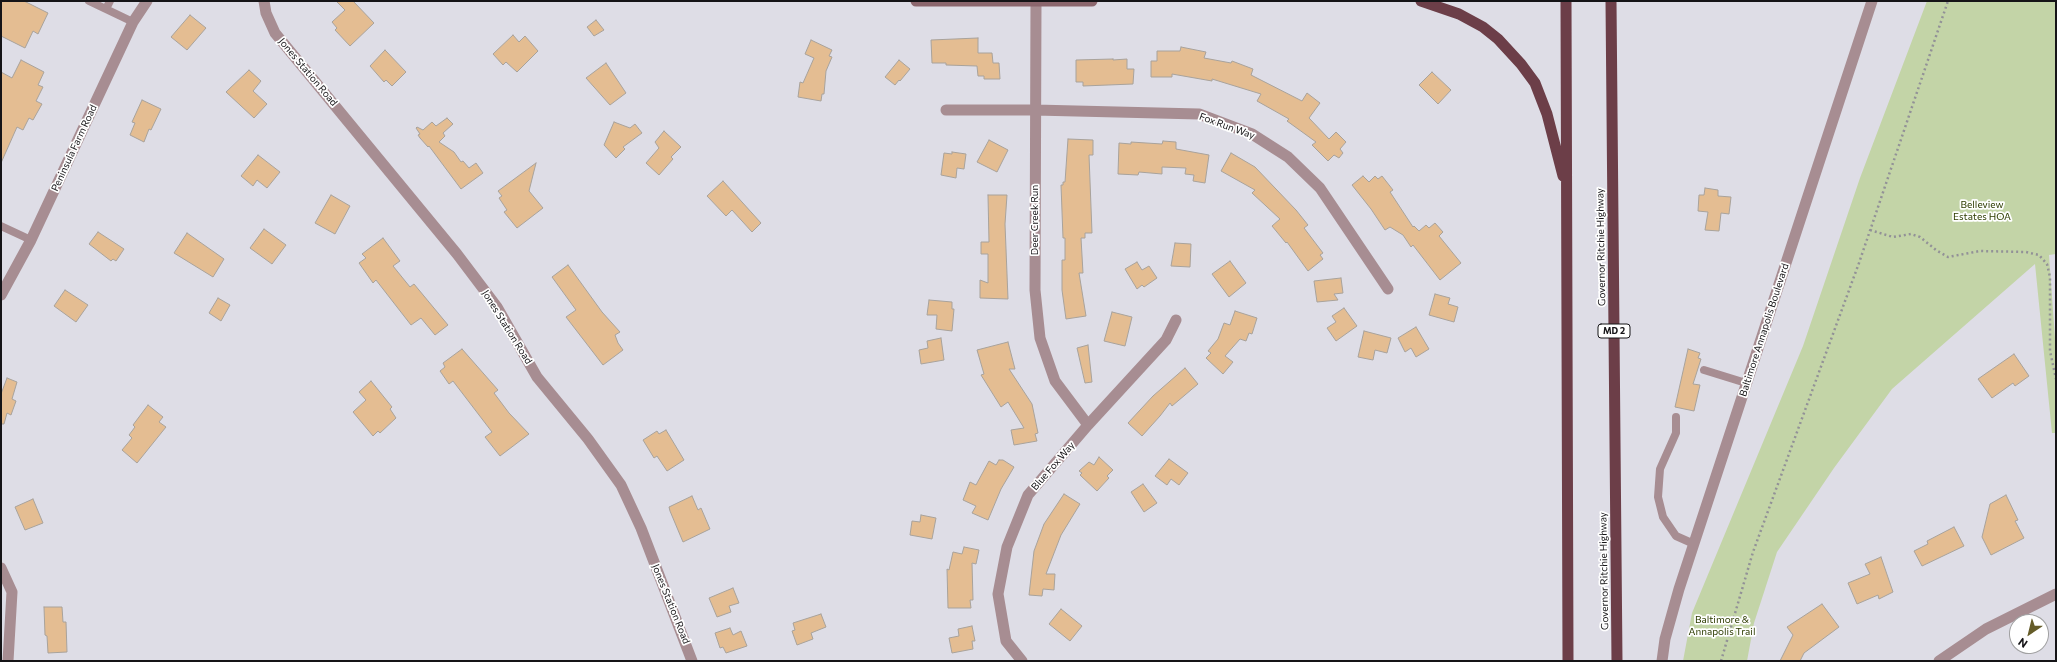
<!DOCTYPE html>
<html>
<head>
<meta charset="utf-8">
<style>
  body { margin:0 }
  #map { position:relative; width:2057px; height:662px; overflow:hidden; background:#dedde6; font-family:Commissioner,sans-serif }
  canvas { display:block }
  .frame { position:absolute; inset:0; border:2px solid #151417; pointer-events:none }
  .north { position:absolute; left:2009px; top:614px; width:40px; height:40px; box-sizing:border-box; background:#fff; border:1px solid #a1a1a2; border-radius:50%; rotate:215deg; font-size:11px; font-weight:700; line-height:16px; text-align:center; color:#151417 }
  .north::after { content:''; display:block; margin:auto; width:14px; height:18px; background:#655c29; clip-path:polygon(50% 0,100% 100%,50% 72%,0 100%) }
</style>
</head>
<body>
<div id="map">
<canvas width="2057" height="662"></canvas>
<div class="frame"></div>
<div class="north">N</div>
</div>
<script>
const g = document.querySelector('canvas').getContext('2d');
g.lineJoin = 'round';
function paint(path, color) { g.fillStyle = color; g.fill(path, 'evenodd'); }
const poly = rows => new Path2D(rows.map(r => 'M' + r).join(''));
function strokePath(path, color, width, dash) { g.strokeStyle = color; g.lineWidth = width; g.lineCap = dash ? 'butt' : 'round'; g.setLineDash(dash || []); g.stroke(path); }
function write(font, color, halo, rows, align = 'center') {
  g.font = font + ' Commissioner,sans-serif'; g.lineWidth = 3.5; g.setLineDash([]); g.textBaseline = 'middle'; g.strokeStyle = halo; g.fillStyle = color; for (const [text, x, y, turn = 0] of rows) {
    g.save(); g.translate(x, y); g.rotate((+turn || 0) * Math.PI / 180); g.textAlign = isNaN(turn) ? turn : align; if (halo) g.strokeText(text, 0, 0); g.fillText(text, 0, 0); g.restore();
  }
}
const green = poly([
  [1927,1,2056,1,2056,254,2049,255,2056,352,2056,433,2052,433,2035,264,1892,389,1834,468,1777,552,1754,623,1747,661,1683,661,1692,613,1803,346,1860,178]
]);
const building = poly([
  [1,1,24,1,48,13,38,34,33,31,25,48,1,36,1,1],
  [336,1,353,1,374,23,350,46,335,30,337,28,332,22,345,10,336,1],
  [190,15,206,28,187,50,171,37,190,15],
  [596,20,604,30,594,36,587,27,596,20],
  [513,35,519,42,525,36,538,51,517,72,506,62,503,65,493,54,513,35],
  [978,38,978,53,992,53,993,63,999,63,1000,79,984,79,984,76,978,76,977,66,946,65,946,63,932,63,931,40,978,38],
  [811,40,832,50,829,56,832,57,826,71,824,94,822,94,821,101,798,97,800,82,803,83,814,58,805,54,811,40],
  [1181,47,1206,52,1204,58,1231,63,1232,61,1253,69,1251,75,1302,101,1307,93,1320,103,1309,118,1329,139,1336,132,1346,142,1340,149,1343,153,1339,158,1334,155,1328,161,1312,145,1316,142,1287,121,1289,119,1257,101,1261,94,1212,79,1212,81,1172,74,1172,77,1151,77,1151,61,1157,61,1157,51,1180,51,1181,47],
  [385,50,406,72,392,86,386,80,384,82,370,66,385,50],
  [1113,59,1113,60,1127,59,1127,69,1134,69,1133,84,1083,86,1083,82,1076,82,1076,60,1113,59],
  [21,60,44,72,38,85,43,87,36,101,42,104,33,120,29,118,23,130,17,127,1,163,1,72,12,78,21,60],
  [899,60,910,69,900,81,899,80,895,85,885,77,899,60],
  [606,63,626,93,610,105,586,78,606,63],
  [249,70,261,81,253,91,267,104,254,118,226,92,249,70],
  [1432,72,1451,90,1438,104,1419,85,1432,72],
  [142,100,161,109,151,130,149,129,144,142,130,135,135,123,132,122,142,100],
  [447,118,453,124,443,133,445,136,439,142,454,152,461,162,463,161,469,168,476,163,483,173,461,189,429,146,428,147,420,138,418,135,420,134,416,128,417,127,423,130,432,122,436,126,447,118],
  [614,122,630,128,635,124,642,133,623,147,625,149,616,158,604,145,614,122],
  [664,131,681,147,671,157,673,159,659,175,646,163,659,148,655,142,664,131],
  [1068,139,1093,140,1093,155,1089,155,1092,233,1085,233,1085,238,1081,238,1083,273,1079,273,1086,316,1066,319,1062,290,1062,260,1065,260,1065,238,1063,238,1061,185,1063,185,1063,182,1065,182,1068,139],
  [989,140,1008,150,997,172,977,162,989,140],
  [1163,141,1176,142,1176,149,1209,155,1205,183,1193,181,1194,175,1185,174,1186,168,1162,167,1162,174,1139,172,1138,175,1118,174,1119,143,1131,144,1131,142,1162,144,1163,141],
  [952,152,966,154,964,169,957,168,956,178,941,175,944,153,952,154,952,152],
  [1231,153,1255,167,1296,210,1308,225,1304,228,1323,253,1320,255,1323,259,1308,271,1287,242,1286,243,1272,226,1280,219,1252,193,1255,190,1221,171,1231,153],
  [258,155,280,172,267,188,257,180,253,186,241,176,258,155],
  [536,163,529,191,543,208,517,228,504,212,507,210,499,198,502,196,498,191,536,163],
  [1363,176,1369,182,1375,176,1378,179,1382,176,1393,190,1390,192,1413,227,1414,226,1419,231,1426,225,1429,228,1435,223,1443,232,1439,236,1461,263,1440,280,1413,245,1411,247,1403,235,1390,227,1385,230,1371,209,1352,185,1363,176],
  [723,181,761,223,752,232,732,210,726,216,707,196,723,181],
  [1705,188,1718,190,1718,196,1731,197,1729,214,1721,213,1719,231,1705,230,1708,212,1698,211,1699,195,1704,195,1705,188],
  [331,195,350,206,335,234,315,223,331,195],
  [988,195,1007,195,1005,224,1008,299,980,298,980,280,988,283,988,254,981,254,981,242,989,242,988,195],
  [264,229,286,245,272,264,250,248,264,229],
  [98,232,124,249,116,261,113,259,111,261,89,244,98,232],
  [187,233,224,259,213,277,174,253,187,233],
  [383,238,400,261,393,266,410,287,414,284,448,325,435,335,421,318,411,325,376,280,373,283,359,263,366,258,362,254,383,238],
  [1175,243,1191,244,1190,267,1171,266,1175,243],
  [1230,261,1246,283,1229,297,1212,274,1230,261],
  [1137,262,1142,270,1149,266,1157,278,1144,287,1142,285,1137,289,1125,269,1137,262],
  [568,265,602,312,620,332,615,335,618,343,623,350,603,365,566,317,576,310,552,277,568,265],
  [1341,278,1343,293,1334,294,1338,300,1317,302,1314,281,1341,278],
  [65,290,88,305,76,322,54,306,65,290],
  [1435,294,1450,298,1448,304,1458,307,1454,322,1429,315,1435,294],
  [218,298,230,305,221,321,209,313,218,298],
  [929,300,952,302,952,309,954,309,952,331,936,329,937,315,927,315,929,300],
  [1344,308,1357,326,1336,341,1327,328,1336,322,1332,316,1344,308],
  [1235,311,1257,318,1252,334,1249,333,1246,341,1240,339,1225,356,1233,362,1223,374,1206,358,1211,353,1208,351,1218,339,1224,323,1230,325,1235,311],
  [1112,312,1132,317,1125,346,1104,341,1112,312],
  [1416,327,1429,349,1416,357,1411,348,1405,352,1398,338,1416,327],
  [1364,331,1391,338,1387,353,1375,350,1373,360,1358,357,1364,331],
  [941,338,944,360,921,364,919,350,928,348,927,341,941,338],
  [1008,342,1015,369,1009,369,1032,404,1038,433,1035,434,1037,441,1014,445,1011,430,1024,428,1008,402,1001,407,981,375,984,374,977,350,1008,342],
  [1088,345,1092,382,1085,383,1077,348,1088,345],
  [462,349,498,390,494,393,509,413,529,434,500,456,485,437,492,432,453,381,449,384,440,371,445,367,443,363,462,349],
  [1688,349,1700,353,1698,358,1701,359,1693,384,1700,385,1694,411,1675,407,1688,349],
  [2014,354,2029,376,2015,386,2013,383,1992,398,1978,379,2014,354],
  [1185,368,1198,384,1172,406,1170,403,1160,416,1142,436,1128,423,1153,396,1185,368],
  [7,378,17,382,12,399,16,401,11,415,7,413,4,424,1,424,1,394,7,378],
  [371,381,392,407,390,409,396,418,380,433,378,431,373,436,353,412,366,400,359,392,371,381],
  [148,405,163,417,159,422,166,427,137,463,122,450,132,438,129,435,135,427,133,425,148,405],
  [666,430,684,460,667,471,657,456,654,458,643,440,657,431,659,434,666,430],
  [1099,457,1113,470,1107,476,1109,478,1097,491,1080,475,1082,473,1079,471,1089,462,1094,465,1099,457],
  [1169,459,1188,473,1179,485,1171,479,1167,485,1155,476,1169,459],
  [999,460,1003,460,1014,467,1001,489,988,520,972,513,976,506,963,500,970,482,976,485,989,461,996,465,999,460],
  [1143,484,1157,503,1144,512,1131,492,1143,484],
  [1064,494,1080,504,1061,535,1046,574,1055,574,1054,590,1043,589,1042,596,1029,595,1034,551,1044,524,1064,494],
  [2006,495,2018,520,2015,521,2024,538,1991,555,1982,537,1990,504,2006,495],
  [692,496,698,510,701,508,710,529,683,542,670,511,669,507,692,496],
  [33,499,43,523,25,530,15,507,33,499],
  [921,515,936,518,932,539,910,535,912,521,920,522,921,515],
  [1954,527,1964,546,1922,566,1914,551,1928,544,1927,541,1954,527],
  [964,547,979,550,976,564,972,563,973,600,970,600,971,608,948,608,947,569,949,570,953,552,962,554,964,547],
  [1881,557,1893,592,1879,599,1878,595,1857,604,1848,583,1870,574,1865,564,1881,557],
  [733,588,739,603,729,606,731,612,717,617,709,598,733,588],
  [1822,604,1839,627,1804,653,1800,661,1780,661,1793,635,1787,627,1822,604],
  [44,607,62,607,63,622,66,622,67,652,48,653,47,636,45,635,44,607],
  [1061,609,1082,626,1070,641,1049,624,1061,609],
  [821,614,826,627,811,633,813,639,797,645,792,631,795,630,793,623,821,614],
  [972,626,975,641,972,641,973,649,952,653,949,638,959,636,958,629,972,626],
  [730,628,733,635,741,631,747,646,726,653,723,647,720,648,715,633,730,628]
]);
const path = poly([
  [1870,230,1893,237,1911,234,1920,237,1936,250,1948,257,1980,251,2026,252,2039,255,2047,264,2050,277,2050,351,2056,379],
  [1721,661,1753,552,1859,263,1948,1]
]);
const service = poly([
  [89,1,133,22],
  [106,9,110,1],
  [1,226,31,240],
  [1704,370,1746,383],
  [1676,417,1676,433,1660,469,1658,497,1663,517,1676,536,1694,544]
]);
const minor = poly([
  [264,1,266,13,275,33,457,254,497,307,537,377,588,439,621,485,641,528,692,661],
  [1036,1,1035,290,1040,338,1055,381,1088,425],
  [946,110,1035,110,1199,114,1252,134,1288,157,1320,188,1388,289],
  [1,568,12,592,8,661],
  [1022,661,1006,641,998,594,1007,547,1028,495,1088,425,1166,340,1176,320],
  [1939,661,1986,629,2056,594]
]);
const tertiary = poly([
  [1,295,31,240,133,22,147,1],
  [1662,661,1665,639,1679,589,1872,1]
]);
const secondary = poly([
  [916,1,1092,1]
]);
const trunk = poly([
  [1421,1,1459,14,1483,27,1498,39,1521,64,1535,83,1547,114,1563,176],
  [1566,1,1568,661],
  [1611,1,1617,661]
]);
const shields = [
  [1614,331,32]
];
const shieldNames = [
  ["MD 2",1614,331]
];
const streetNames = [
  ["Jones Station Road",308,72,50],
  ["Fox Run Way",1227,126,20],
  ["Peninsula Farm Road",74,148,-65],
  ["Deer Creek Run",1035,220,-90],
  ["Governor Ritchie Highway",1601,247,-91],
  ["Jones Station Road",507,327,58],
  ["Baltimore Annapolis Boulevard",1764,330,-72],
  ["Blue Fox Way",1053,466,-49],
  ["Governor Ritchie Highway",1604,571,-91],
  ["Jones Station Road",671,604,68]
];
const parkNames = [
  ["Belleview",1982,205],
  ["Estates HOA",1982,217],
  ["Baltimore &",1722,620],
  ["Annapolis Trail",1722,632]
];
paint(green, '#c3d4a7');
paint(building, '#e4bd92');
strokePath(building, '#a8a29b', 1);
strokePath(path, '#929197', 2.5, [2, 3]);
strokePath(service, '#a78d92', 8);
strokePath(minor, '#a78d92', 11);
strokePath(tertiary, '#a78d92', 11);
strokePath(secondary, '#8b666d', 11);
strokePath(trunk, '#6c3e48', 11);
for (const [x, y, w] of shields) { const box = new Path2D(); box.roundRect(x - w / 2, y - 7, w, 14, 3); g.fillStyle = '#fff'; g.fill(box); strokePath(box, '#151417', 1); }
write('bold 9px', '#151417', null, shieldNames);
write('10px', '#151417', '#fff', streetNames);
write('10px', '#2d3c00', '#fff', parkNames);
</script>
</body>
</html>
